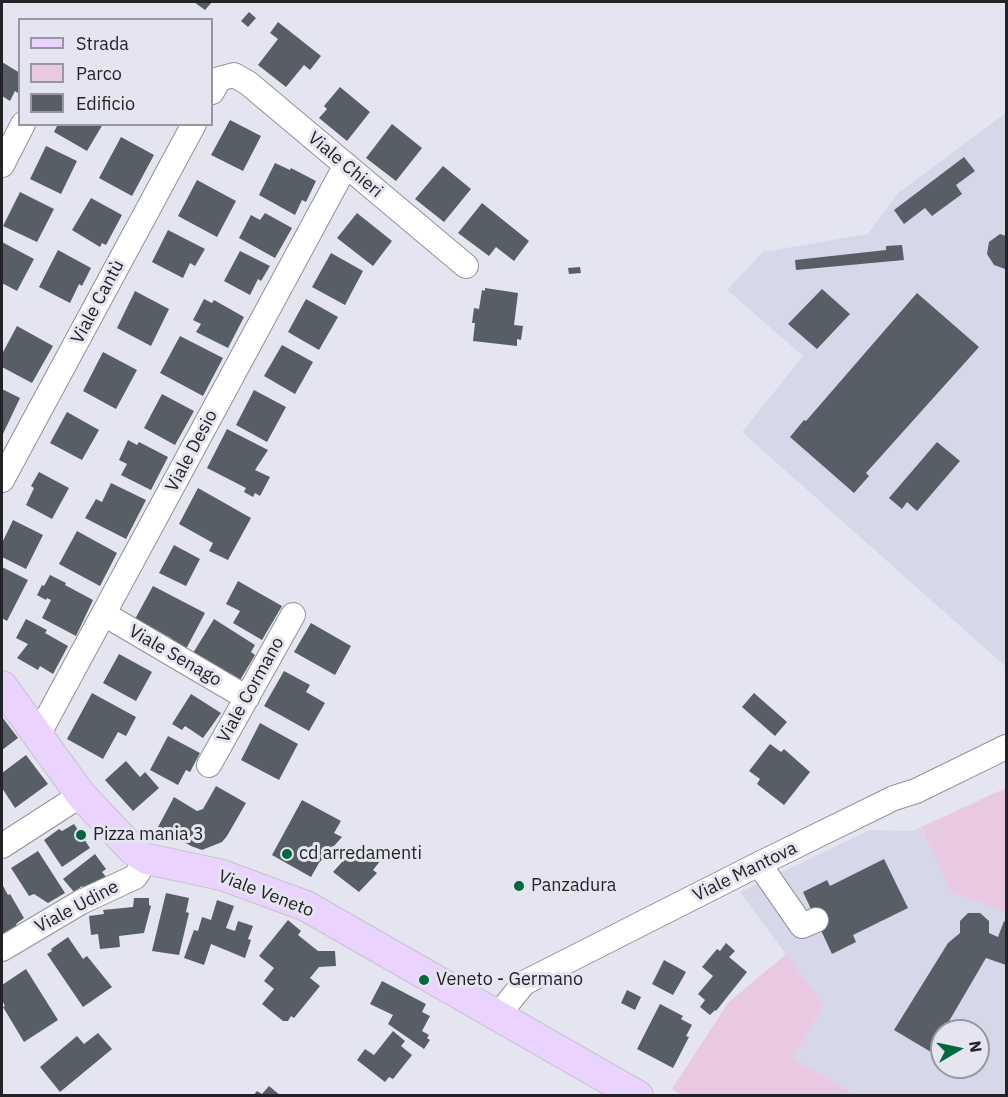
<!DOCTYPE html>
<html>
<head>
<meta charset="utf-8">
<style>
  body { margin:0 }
  #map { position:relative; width:1008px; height:1097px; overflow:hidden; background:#e4e5f1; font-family:"IBM Plex Sans",sans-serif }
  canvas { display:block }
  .frame { position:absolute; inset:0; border:3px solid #232327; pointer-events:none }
  .legend { position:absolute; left:18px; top:18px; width:195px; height:108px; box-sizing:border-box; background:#e4e5f1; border:2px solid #9797a0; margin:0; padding:8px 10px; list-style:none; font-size:18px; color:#232327 }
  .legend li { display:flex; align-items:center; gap:12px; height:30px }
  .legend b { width:30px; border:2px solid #9797a0 }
  .north { position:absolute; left:930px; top:1019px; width:60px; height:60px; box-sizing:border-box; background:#e4e5f1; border:2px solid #9797a0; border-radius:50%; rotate:81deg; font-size:16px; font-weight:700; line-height:24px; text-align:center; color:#232327 }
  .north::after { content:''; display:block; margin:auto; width:21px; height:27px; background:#01673c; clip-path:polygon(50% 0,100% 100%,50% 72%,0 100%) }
</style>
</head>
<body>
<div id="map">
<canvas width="1008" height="1097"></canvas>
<div class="frame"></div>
<ul class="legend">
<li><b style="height:8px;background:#ead3ff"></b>Strada</li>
<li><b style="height:16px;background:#e8c9e1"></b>Parco</li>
<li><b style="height:16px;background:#585e66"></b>Edificio</li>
</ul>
<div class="north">N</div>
</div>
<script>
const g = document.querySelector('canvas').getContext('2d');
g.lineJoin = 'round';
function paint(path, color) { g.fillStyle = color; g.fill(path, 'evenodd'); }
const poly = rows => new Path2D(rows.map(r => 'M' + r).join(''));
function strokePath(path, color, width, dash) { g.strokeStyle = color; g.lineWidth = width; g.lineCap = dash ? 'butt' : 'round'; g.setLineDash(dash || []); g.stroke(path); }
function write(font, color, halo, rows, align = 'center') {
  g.font = font + ' "IBM Plex Sans",sans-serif'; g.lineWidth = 6; g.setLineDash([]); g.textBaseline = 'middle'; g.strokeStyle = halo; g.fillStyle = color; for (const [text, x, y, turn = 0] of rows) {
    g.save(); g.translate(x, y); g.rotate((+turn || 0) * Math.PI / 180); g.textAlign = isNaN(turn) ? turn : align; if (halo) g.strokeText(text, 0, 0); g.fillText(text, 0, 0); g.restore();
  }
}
const built = poly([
  [1006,113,1006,667,742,432,803,356,727,290,763,252,868,234,898,193],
  [921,827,951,892,1006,913,1006,1095,856,1095,793,1058,824,1006,740,892,870,830,911,831],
  [942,1031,978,1031,978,1067,942,1067]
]);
const green = poly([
  [1006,788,1006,913,951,892,921,827],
  [786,954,824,1006,793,1058,856,1095,683,1096,672,1089,728,1003]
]);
const building = poly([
  [194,2,212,2,205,10],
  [249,12,256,18,248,27,241,21],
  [278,22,321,56,310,70,304,65,286,87,258,65,278,39,270,33],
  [2,62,20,73,20,90,18,93,15,91,10,101,2,96],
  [340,87,370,112,347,141,319,118,327,109,324,106],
  [230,120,261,136,243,171,211,155],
  [58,124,103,124,87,151,54,132],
  [392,124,422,148,396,181,366,158],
  [121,137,154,155,132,196,99,178],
  [46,146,77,161,61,194,30,179],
  [964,157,975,171,956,185,962,194,932,216,925,208,904,224,894,210],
  [275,163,290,170,291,168,316,181,306,202,302,200,295,215,259,195],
  [443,166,471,189,444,222,415,199],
  [197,180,236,201,217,237,178,216],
  [20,192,54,209,37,242,3,226],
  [91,198,122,215,106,245,102,243,100,247,72,230],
  [482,203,529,241,514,261,496,247,489,256,458,233],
  [265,213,292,228,275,258,239,238,251,215,260,220],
  [357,213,392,241,373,266,337,238],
  [168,230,205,249,195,266,190,263,183,278,152,262],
  [1000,234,1006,236,1006,268,1005,269,994,265,987,254,989,242],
  [2,242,34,259,17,291,2,283],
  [902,245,904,260,796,270,795,260,886,250,886,246],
  [58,250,91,268,82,286,79,284,70,303,39,287],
  [240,251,270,266,261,281,258,279,250,295,224,281],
  [331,253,363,271,345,305,312,287],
  [580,267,581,273,569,274,568,268],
  [485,288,518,293,514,325,523,326,521,340,517,339,517,346,473,341,475,323,472,323,474,308,479,309,482,290,485,291],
  [822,289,850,314,817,349,788,324],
  [135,291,169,309,151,346,117,328],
  [917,293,979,347,866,473,869,476,854,493,790,437,804,420,806,421],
  [204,299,212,303,214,300,244,317,228,348,196,332,201,324,193,320],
  [306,299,338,317,319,350,288,332],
  [17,326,53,346,32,383,2,367,2,354],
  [180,336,223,358,203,396,160,373],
  [282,345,313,362,295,394,264,376],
  [103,352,137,370,116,409,83,391],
  [2,389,20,398,2,436],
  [254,390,286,407,267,442,236,425],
  [162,394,194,411,175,445,144,428],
  [67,412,99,430,82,460,50,443],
  [227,429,268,450,255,470,270,477,260,496,255,493,253,497,244,492,246,488,207,468],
  [128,440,137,445,139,442,168,457,151,490,121,475,127,464,119,460],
  [937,442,960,461,917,511,907,502,902,509,889,498],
  [39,472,69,488,52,519,26,505,34,488,31,486],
  [111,483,146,500,126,539,85,518,96,499,102,502],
  [198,488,251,518,228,560,209,551,213,543,179,524],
  [13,520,43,535,26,569,2,557,2,543],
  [77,531,117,553,100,586,59,564],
  [174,545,200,559,186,586,159,573],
  [2,567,28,580,7,621,2,618],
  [50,575,66,583,65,585,93,600,76,636,42,618,51,600,47,598,46,600,37,595,42,585,44,586],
  [238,581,282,606,262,640,233,623,240,611,226,604],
  [153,586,205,613,185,651,169,642,171,638,135,619],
  [26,619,47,630,45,633,68,646,53,674,40,666,38,670,17,658,28,644,16,638],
  [214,619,255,645,251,652,255,655,237,685,193,653],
  [311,623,351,646,335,675,294,652],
  [119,654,152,672,136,701,103,683],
  [284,671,310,685,306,692,325,703,309,731,264,706],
  [92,693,136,717,126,736,118,732,103,759,67,739],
  [754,693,787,722,775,736,742,707],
  [191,694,221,713,203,738,185,726,182,730,172,724],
  [2,717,18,738,2,750],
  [260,723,298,744,279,780,241,760],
  [168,736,200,753,190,772,186,770,178,785,150,770],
  [770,744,781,752,784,749,810,772,784,805,757,784,760,779,749,771],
  [26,755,48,784,15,808,2,788,2,773],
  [126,761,140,777,145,772,159,788,133,811,105,780],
  [216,786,246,803,227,836,222,842,202,850,191,846,158,827,174,797,197,811,203,809],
  [302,800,341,821,334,833,342,837,319,863,311,877,272,855],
  [74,824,90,848,62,867,44,840,59,829,62,831],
  [362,843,381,860,373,870,377,873,359,892,333,872,351,852,353,854],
  [38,851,65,893,48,903,34,894,29,896,11,868],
  [95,854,106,869,102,872,107,878,88,893,82,886,74,892,63,879],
  [884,859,908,908,853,935,856,942,832,954,803,892,827,880,830,886],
  [2,884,8,895,10,894,24,918,16,924,17,927,2,936],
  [166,893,189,898,186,912,189,913,179,955,152,951],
  [134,898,149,898,149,905,151,906,144,933,119,936,120,947,100,949,98,934,91,935,89,916,104,914,103,910,133,907],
  [217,900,234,906,226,928,235,931,238,921,253,926,248,939,251,940,245,958,211,944,204,965,184,958,194,930,198,931,202,917,211,920],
  [968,913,980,913,989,921,989,933,998,937,1004,921,1006,922,1006,965,986,958,931,1052,894,1030,948,943,960,933,960,921],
  [288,920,301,931,298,935,318,951,335,951,336,966,319,967,310,978,320,986,294,1018,291,1016,288,1021,283,1021,262,1004,274,989,264,981,274,968,259,956],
  [68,937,83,959,87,956,112,987,83,1007,47,954,52,951,51,949],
  [726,943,735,951,729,957,747,972,716,1011,715,1010,710,1015,700,1007,705,1000,698,994,713,976,702,967,717,949,720,951],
  [664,960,686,972,673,995,652,984],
  [26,969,58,1020,24,1042,3,1007,5,1006,2,1000,2,985],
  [382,981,426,1004,422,1012,430,1016,422,1031,429,1035,427,1038,430,1040,424,1049,388,1024,393,1015,370,1004],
  [627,990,641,997,635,1010,621,1003],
  [660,1004,683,1016,681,1019,692,1025,686,1036,689,1037,673,1068,637,1049],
  [393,1031,405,1041,401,1046,412,1055,393,1079,389,1077,385,1082,357,1060,365,1049,374,1055],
  [98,1033,112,1049,60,1092,40,1067,77,1036,84,1044],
  [269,1086,281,1096,253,1096,257,1091,262,1094]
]);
const minor = poly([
  [212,92,219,79,234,75,248,83,466,266],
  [2,165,23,124],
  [2,480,194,124],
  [104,614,247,698],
  [37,737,346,165],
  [209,765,293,615],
  [2,846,81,795],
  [759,864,802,926,816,920],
  [2,949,81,902,135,877,147,859],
  [498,1015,524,983,759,864,894,798,916,791,1006,747]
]);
const major = poly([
  [2,686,81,795,132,849,147,859,222,875,306,906,638,1096]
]);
const markers = [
  [81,835,6,"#01673c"],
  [287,854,6,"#01673c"],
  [519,886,6,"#01673c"],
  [424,980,6,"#01673c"]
];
const streetNames = [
  ["Viale Chieri",345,165,40],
  ["Viale Cantù",98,302,-62],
  ["Viale Desio",192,451,-62],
  ["Viale Senago",175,656,30],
  ["Viale Cormano",251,690,-61],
  ["Viale Mantova",745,872,-26],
  ["Viale Veneto",266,894,21],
  ["Viale Udine",77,907,-28]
];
const poiNames = [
  ["Pizza mania 3",93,835],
  ["cd arredamenti",299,854],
  ["Panzadura",531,886],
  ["Veneto - Germano",436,980]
];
paint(built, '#d6d8ea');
paint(green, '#e8c9e1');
paint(building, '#585e66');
strokePath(minor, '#90919b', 26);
strokePath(major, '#c6c6c7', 32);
strokePath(minor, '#fff', 24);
strokePath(major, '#ead3ff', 30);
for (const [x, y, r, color] of markers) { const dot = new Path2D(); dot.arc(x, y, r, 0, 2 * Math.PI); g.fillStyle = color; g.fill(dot); strokePath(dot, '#e4e5f1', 2); }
write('18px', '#232327', '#e4e5f1', streetNames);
write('18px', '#232327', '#e4e5f1', poiNames, 'left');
</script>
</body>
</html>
